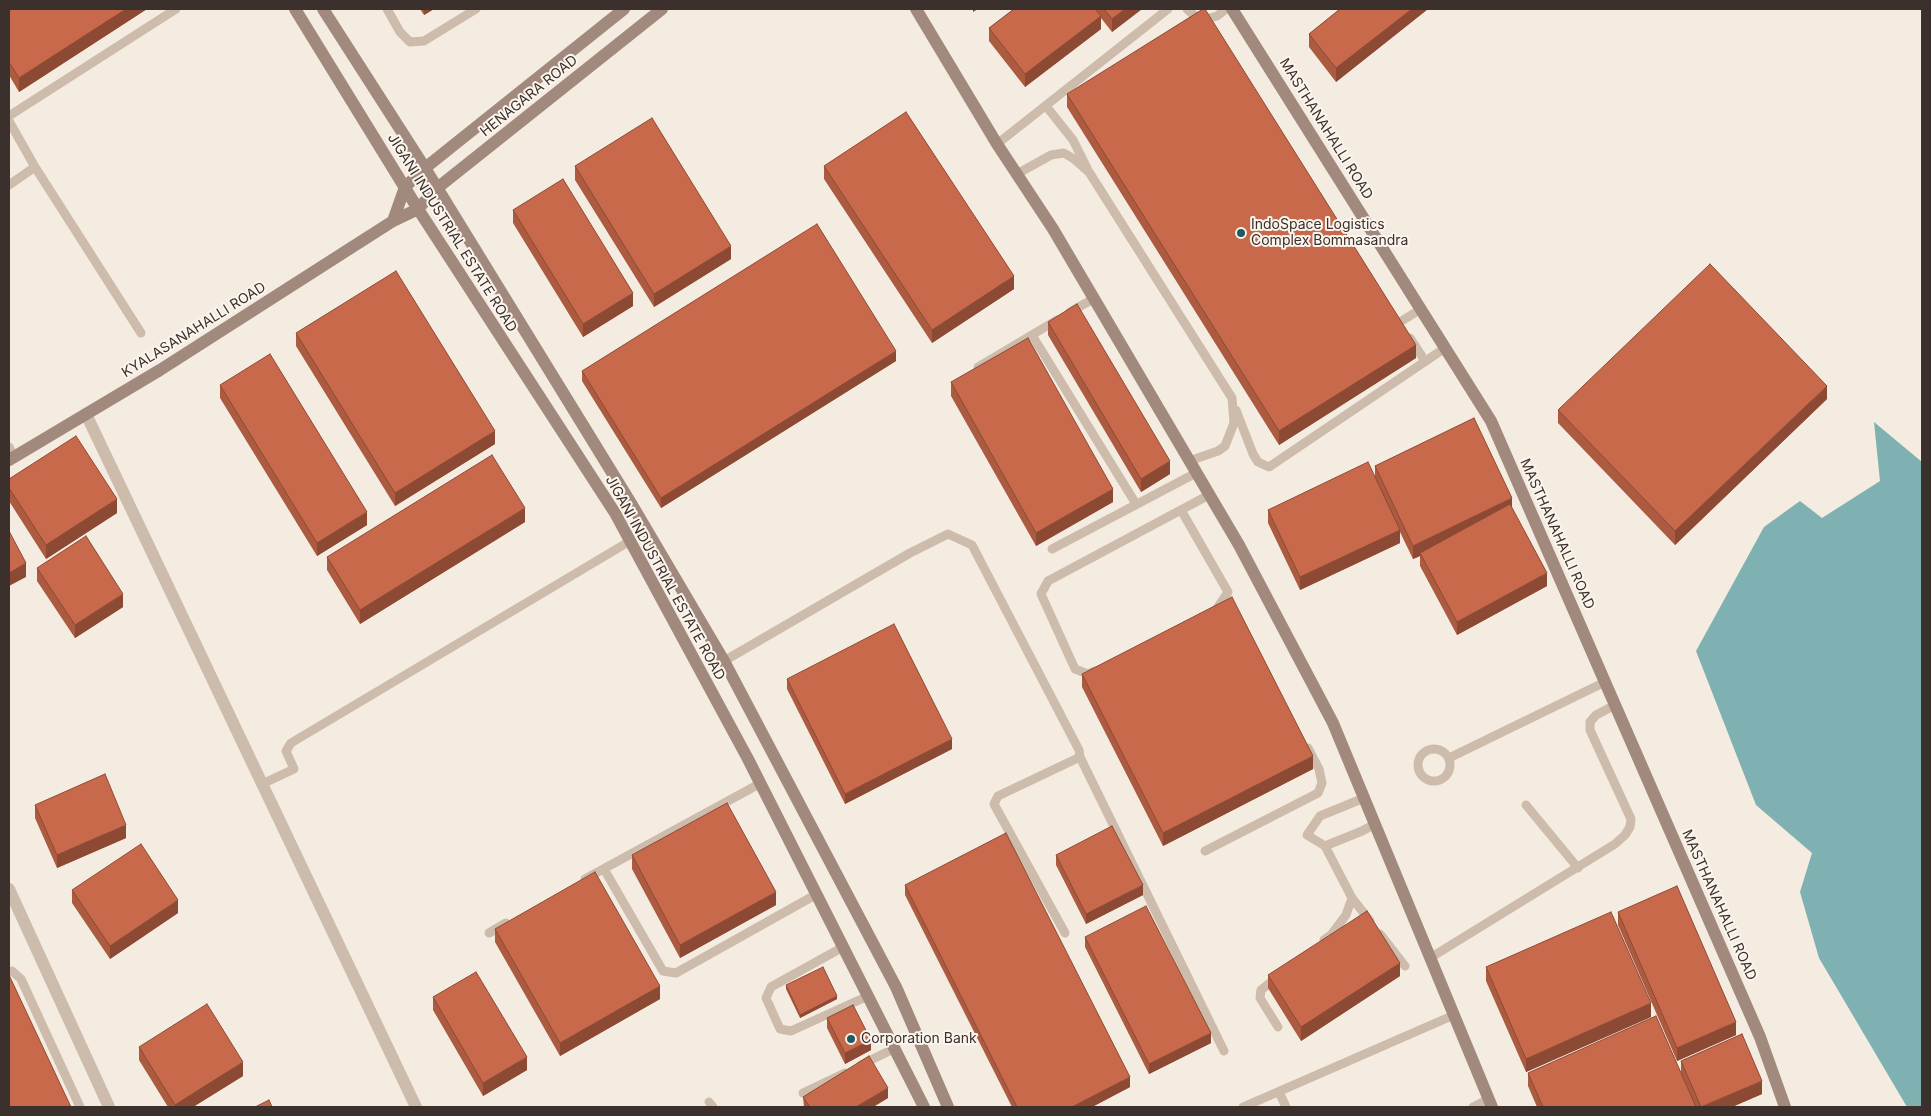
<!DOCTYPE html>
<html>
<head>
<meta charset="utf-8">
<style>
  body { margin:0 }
  #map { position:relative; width:1931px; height:1116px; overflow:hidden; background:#f4ebe1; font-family:Inter,sans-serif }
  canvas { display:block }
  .frame { position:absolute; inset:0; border:10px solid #3b302b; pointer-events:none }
</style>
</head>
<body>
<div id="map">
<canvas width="1931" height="1116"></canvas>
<div class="frame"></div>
</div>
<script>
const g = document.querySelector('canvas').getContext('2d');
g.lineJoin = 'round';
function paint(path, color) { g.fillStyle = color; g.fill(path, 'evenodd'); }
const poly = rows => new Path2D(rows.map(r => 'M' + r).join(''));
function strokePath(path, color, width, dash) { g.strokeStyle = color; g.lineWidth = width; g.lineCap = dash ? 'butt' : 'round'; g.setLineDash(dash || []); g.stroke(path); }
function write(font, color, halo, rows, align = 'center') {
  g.font = font + ' Inter,sans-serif'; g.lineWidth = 4; g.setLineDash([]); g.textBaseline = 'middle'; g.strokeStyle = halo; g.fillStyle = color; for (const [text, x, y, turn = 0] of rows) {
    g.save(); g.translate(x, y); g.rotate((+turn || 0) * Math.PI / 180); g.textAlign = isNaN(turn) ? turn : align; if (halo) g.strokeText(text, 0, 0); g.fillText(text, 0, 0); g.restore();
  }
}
const water = poly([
  [1874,422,1922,462,1922,1107,1907,1107,1819,958,1800,892,1812,853,1756,805,1696,651,1764,527,1800,501,1822,518,1880,481]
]);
const lane = poly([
  [387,9,400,32,410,42,424,41,476,9],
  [1187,9,1195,16,1206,19,1217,16,1226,9],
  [1046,106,1073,140,1087,168],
  [9,116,176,9],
  [9,121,35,167],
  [997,144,1168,9],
  [1017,174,1051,155,1064,153,1074,159,1089,172,1232,398,1234,423,1225,446,1218,451,1189,461],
  [9,185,35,167,141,333],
  [1070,312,1093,299],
  [1400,322,1421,309],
  [1032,335,1136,504],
  [1410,338,1425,361],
  [978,367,1057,320],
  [1236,410,1253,454,1258,462,1269,467,1445,348],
  [9,447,14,457],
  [1181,510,1228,592,1216,610],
  [1052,549,1196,473],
  [724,661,910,553,948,534,972,545,1079,750,1080,757,998,796,994,804,1065,933],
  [1095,671,1088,674,1075,669,1041,594,1048,581,1209,495],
  '1418 765a16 16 0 1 1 32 0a16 16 0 1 1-32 0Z',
  [1080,757,1224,1051],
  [1449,758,1605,682],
  [262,784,294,769,286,751,291,743,630,541],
  [1364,798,1320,816,1307,835,1325,846,1362,831,1375,824],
  [1526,805,1578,868],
  [1205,851,1318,793,1322,783,1319,769,1308,748],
  [604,869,663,971,676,973,817,894],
  [585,879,761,783],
  [1352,898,1370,921],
  [489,933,506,923],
  [1380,934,1405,966],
  [1324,940,1331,935,1346,915,1352,898,1325,846],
  [843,947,771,987,766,998,780,1029,791,1031,868,996],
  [1430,958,1615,844,1625,835,1630,827,1631,819,1590,730,1590,722,1596,715,1615,705],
  [9,972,12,971,21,979,80,1107],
  [1276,978,1261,990,1260,998,1278,1027],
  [861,1065,895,1048],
  [1279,1092,1286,1107],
  [803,1093,845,1073],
  [709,1102,713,1107],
  [1243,1107,1454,1015],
  [1473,1107,1489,1099]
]);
const street = poly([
  [86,414,416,1107],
  [9,889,109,1107]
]);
const secondary = poly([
  [295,9,418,209,615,513,748,759,924,1107],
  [323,9,425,168,632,505,724,661,896,987,948,1107],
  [916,9,997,144,1053,229,1239,545,1333,723,1492,1107],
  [1232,9,1491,421,1760,1037,1785,1107],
  [393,221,405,187,425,168,624,9],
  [9,460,160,370,393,221,418,209,436,189,662,9]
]);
const wall = poly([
  [9,9,147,9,19,92,9,75],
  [420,9,434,9,424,15],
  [1014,9,1142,9,1112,32,1101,18,1101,29,1025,87,989,41,989,28],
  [1340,9,1428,9,1336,82,1309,47,1309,34],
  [1067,94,1416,358,1279,445,1067,107],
  [575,166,731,259,654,307,575,180],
  [824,166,1014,289,932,343,824,179],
  [513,210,633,306,583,337,513,223],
  [1048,322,1170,474,1141,492,1048,335],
  [296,333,495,444,395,506,296,346],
  [896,361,661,508,582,381,582,371],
  [951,382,1113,502,1036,546,951,396],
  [220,385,367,525,317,556,220,398],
  [1827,399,1675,545,1558,423,1558,410],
  [1375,466,1512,508,1547,586,1457,635,1420,566,1420,556,1413,559,1400,532,1400,543,1300,590,1268,523,1268,510,1375,477],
  [9,479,117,513,46,559,9,501],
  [525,522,360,624,327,570,327,557],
  [37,568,123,607,75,638,37,581],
  [1082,674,1313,769,1163,846,1082,687],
  [787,679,952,749,845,804,787,689],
  [35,805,126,838,57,868,35,818],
  [632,855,776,905,680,958,632,869],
  [1056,855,1143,895,1086,924,1056,865],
  [905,885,1130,1087,1092,1107,1012,1107,905,895],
  [72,890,178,913,110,959,72,903],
  [1618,912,1736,1035,1677,1061,1618,925],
  [495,929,660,999,560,1056,495,942],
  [1085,937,1211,1043,1149,1074,1085,947],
  [1486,967,1651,1017,1526,1072,1486,981],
  [1268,975,1400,976,1301,1041,1268,988],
  [786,985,837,999,800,1018,786,989],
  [433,997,527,1070,483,1096,433,1010],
  [827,1018,871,1050,845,1064,827,1028],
  [139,1047,243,1076,193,1107,168,1107,139,1060],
  [1681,1061,1762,1094,1732,1107,1537,1107,1528,1086,1528,1073,1681,1073],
  [803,1097,888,1098,873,1107,804,1107]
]);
const shadedWall = poly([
  [126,9,147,9,19,92,19,78],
  [424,9,434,9,424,15],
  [973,9,978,9,973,12],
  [1125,9,1142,9,1112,32,1112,19],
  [1412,9,1428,9,1336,82,1336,68],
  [1101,16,1101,29,1025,87,1025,74],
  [731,246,731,259,654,307,654,294],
  [1014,276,1014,289,932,343,932,330],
  [633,293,633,306,583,337,583,324],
  [1416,345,1416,358,1279,445,1279,431],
  [896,351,896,361,661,508,661,498],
  [1827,386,1827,399,1675,545,1675,531],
  [495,431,495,444,395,506,395,493],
  [1170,461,1170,474,1141,492,1141,479],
  [1113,489,1113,502,1036,546,1036,533],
  [1512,498,1512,512,1420,553,1420,556,1413,559,1413,546],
  [117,499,117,513,46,559,46,545],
  [525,508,525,522,360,624,360,610],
  [367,512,367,525,317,556,317,543],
  [1400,530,1400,543,1300,590,1300,577],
  [26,563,26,577,9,586,9,573],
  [1547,573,1547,586,1457,635,1457,622],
  [123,594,123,607,75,638,75,625],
  [952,739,952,749,845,804,845,794],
  [1313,756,1313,769,1163,846,1163,833],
  [126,825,126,838,57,868,57,855],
  [1143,885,1143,895,1086,924,1086,914],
  [776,892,776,905,680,958,680,945],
  [178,900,178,913,110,959,110,946],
  [1400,963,1400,976,1301,1041,1301,1027],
  [660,986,660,999,560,1056,560,1043],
  [837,996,837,999,800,1018,800,1015],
  [1651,1003,1651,1017,1526,1072,1526,1059],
  [1736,1022,1736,1035,1677,1061,1677,1048],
  [1211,1033,1211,1043,1149,1074,1149,1064],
  [871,1040,871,1050,845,1064,845,1053],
  [527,1057,527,1070,483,1096,483,1083],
  [243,1062,243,1076,193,1107,175,1107,175,1105],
  [1130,1077,1130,1087,1092,1107,1072,1107],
  [1762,1081,1762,1094,1732,1107,1702,1107],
  [888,1088,888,1098,873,1107,856,1107]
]);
const building = poly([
  [9,9,126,9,19,78,9,62,9,9],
  [1014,9,1095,9,1101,16,1025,74,989,28,1014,9],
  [1104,9,1125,9,1112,19,1104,9],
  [1203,9,1205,9,1416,345,1279,431,1067,94,1203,9],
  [1340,9,1412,9,1336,68,1309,34,1340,9],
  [906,112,1014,276,932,330,824,166,906,112],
  [652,118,731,246,654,294,575,166,652,118],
  [563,179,633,293,583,324,513,210,563,179],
  [817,224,896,351,661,498,582,371,817,224],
  [1710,264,1827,386,1675,531,1558,410,1710,264],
  [396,271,495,431,395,493,296,333,396,271],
  [1077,304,1170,461,1141,479,1048,322,1077,304],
  [1028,338,1113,489,1036,533,951,382,1028,338],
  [270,354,367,512,317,543,220,385,270,354],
  [1474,418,1512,498,1413,546,1375,466,1474,418],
  [76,436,117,499,46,545,9,488,9,479,76,436],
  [492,455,525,508,360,610,327,557,492,455],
  [1368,462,1400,530,1300,577,1268,510,1368,462],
  [1510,504,1547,573,1457,622,1420,553,1510,504],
  [9,531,26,563,9,573,9,531],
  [86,536,123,594,75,625,37,568,86,536],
  [1232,597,1313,756,1163,833,1082,674,1232,597],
  [894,624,952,739,845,794,787,679,894,624],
  [105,774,126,825,57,855,35,805,105,774],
  [727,803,776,892,680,945,632,855,727,803],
  [1112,826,1143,885,1086,914,1056,855,1112,826],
  [1006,833,1130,1077,1072,1107,1017,1107,905,885,1006,833],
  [141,844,178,900,110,946,72,890,141,844],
  [595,872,660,986,560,1043,495,929,595,872],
  [1677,886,1736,1022,1677,1048,1618,912,1677,886],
  [1146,906,1211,1033,1149,1064,1085,937,1146,906],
  [1367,911,1400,963,1301,1027,1268,975,1367,911],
  [1611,912,1651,1003,1526,1059,1486,967,1611,912],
  [823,967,837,996,800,1015,786,985,823,967],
  [476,972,527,1057,483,1083,433,997,476,972],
  [9,975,71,1107,9,1107,9,975],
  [207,1004,243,1062,175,1105,139,1047,207,1004],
  [853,1005,871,1040,845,1053,827,1018,853,1005],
  [1656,1016,1696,1107,1543,1107,1528,1073,1656,1016],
  [1742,1034,1762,1081,1701,1107,1681,1061,1742,1034],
  [869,1056,888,1088,856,1107,810,1107,803,1097,869,1056],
  [269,1100,272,1107,255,1107,269,1100]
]);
const markers = [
  [1241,233,5,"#1f5a5e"],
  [851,1039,5,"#1f5a5e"]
];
const streetNames = [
  ["HENAGARA ROAD",529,96,-39],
  ["MASTHANAHALLI ROAD",1326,129,58],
  ["JIGANI INDUSTRIAL ESTATE ROAD",452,233,58],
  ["KYALASANAHALLI ROAD",194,330,-32],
  ["MASTHANAHALLI ROAD",1557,534,66],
  ["JIGANI INDUSTRIAL ESTATE ROAD",665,578,61],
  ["MASTHANAHALLI ROAD",1719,905,66]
];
const poiNames = [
  ["IndoSpace Logistics",1251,225],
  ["Complex Bommasandra",1251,241],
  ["Corporation Bank",861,1039]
];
paint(water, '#7fb0b2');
strokePath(lane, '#cdbbac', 9);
strokePath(street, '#cdbbac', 12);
strokePath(secondary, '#a18a7d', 12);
paint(wall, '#ac5a40');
paint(shadedWall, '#8c4a34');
paint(building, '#c8694b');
strokePath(building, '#8c4a34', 1);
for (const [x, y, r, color] of markers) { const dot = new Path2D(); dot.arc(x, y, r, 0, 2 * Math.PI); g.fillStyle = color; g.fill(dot); strokePath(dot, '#fbf5ee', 2); }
write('14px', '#3b302b', '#fbf5ee', streetNames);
write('14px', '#3b302b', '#fbf5ee', poiNames, 'left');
</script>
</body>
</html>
